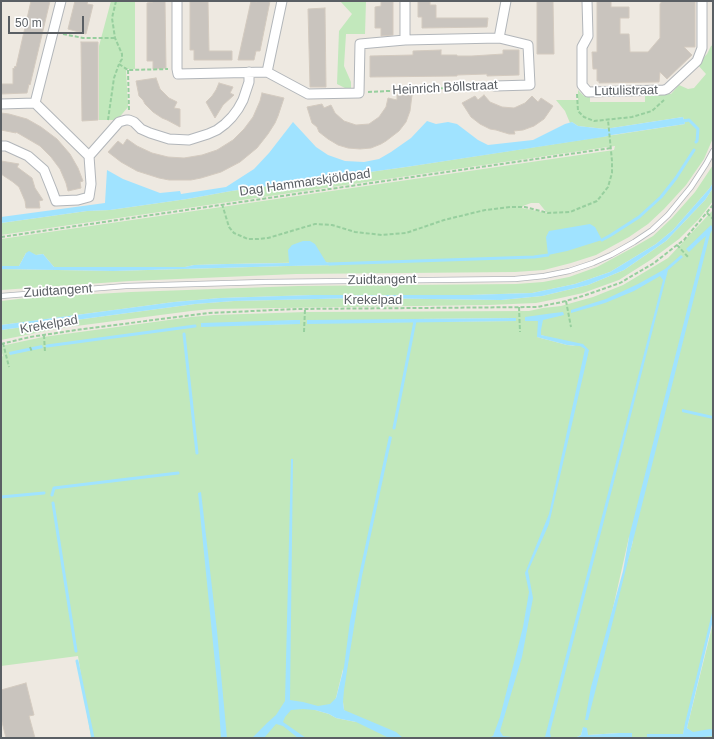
<!DOCTYPE html>
<html>
<head>
<meta charset="utf-8">
<style>
  body { margin:0 }
  #map { position:relative; width:714px; height:739px; overflow:hidden; background:#eee9e1; font-family:Arial,sans-serif }
  canvas { display:block }
  .frame { position:absolute; inset:0; border:2px solid #5a5f64; pointer-events:none }
  .scale { position:absolute; left:8px; top:16px; width:76px; height:18px; box-sizing:border-box; border:2px solid #5a5f64; border-top:0; padding-left:5px; font-size:12px; line-height:14px; white-space:nowrap; color:#5a5f64; -webkit-text-stroke:3px #fff; paint-order:stroke }
</style>
</head>
<body>
<div id="map">
<canvas width="714" height="739"></canvas>
<div class="frame"></div>
<div class="scale">50 m</div>
</div>
<script>
const g = document.querySelector('canvas').getContext('2d');
g.lineJoin = 'round';
function paint(path, color) { g.fillStyle = color; g.fill(path, 'evenodd'); }
const poly = rows => new Path2D(rows.map(r => 'M' + r).join(''));
function strokePath(path, color, width, dash) { g.strokeStyle = color; g.lineWidth = width; g.lineCap = dash ? 'butt' : 'round'; g.setLineDash(dash || []); g.stroke(path); }
function write(font, color, halo, rows, align = 'center') {
  g.font = font + ' Arial,sans-serif'; g.lineWidth = 3.5; g.setLineDash([]); g.textBaseline = 'middle'; g.strokeStyle = halo; g.fillStyle = color; for (const [text, x, y, turn = 0] of rows) {
    g.save(); g.translate(x, y); g.rotate((+turn || 0) * Math.PI / 180); g.textAlign = isNaN(turn) ? turn : align; if (halo) g.strokeText(text, 0, 0); g.fillText(text, 0, 0); g.restore();
  }
}
const green = poly([
  [111,1,135,1,135,69,126,69,128,107,117,120,99,120,99,46],
  [340,1,366,1,365,34,346,34,344,66,351,82,351,91,337,84,339,31,352,14],
  [713,45,713,138,704,159,686,185,664,209,648,224,629,237,596,255,571,263,544,270,515,272,296,274,130,281,1,290,1,269,113,271,288,266,337,265,325,262,227,264,194,265,185,267,54,267,43,254,36,255,26,253,19,266,1,266,1,239,614,150,615,146,1,235,1,223,87,211,110,210,187,199,231,191,406,167,685,124,683,117,605,129,578,126,572,122,570,123,565,111,556,100,578,100,578,90,584,96,590,96,590,102,645,102,645,95,671,94,679,85,688,89,694,88,706,74,697,64,707,54,711,46],
  [531,203,539,203,547,213,522,208,523,206],
  [713,165,713,183,709,189,673,230,656,244,610,272,575,284,532,293,469,295,313,295,220,298,174,302,1,325,1,301,27,298,131,292,298,286,516,284,543,282,569,277,597,267,634,247,653,236,672,218,695,192],
  [713,188,713,201,699,219,679,239,652,259,619,280,583,293,556,299,536,303,489,305,212,309,191,311,61,328,1,340,1,330,195,304,234,301,359,298,501,300,542,296,588,285,624,270,666,241,705,200],
  [713,210,713,614,683,734,692,732,687,728,713,623,713,738,623,738,631,737,631,733,619,733,588,735,583,728,581,735,577,737,565,738,521,738,513,737,507,738,91,738,78,656,1,666,1,357,3,356,2,353,1,354,1,346,43,337,191,317,214,315,306,312,529,311,543,308,561,306,593,297,623,285,668,258],
  [516,318,516,321,307,323,411,319,416,319],
  [300,320,300,323,294,324,201,326],
  [541,335,576,346,567,345,537,337],
  [629,537,633,541,608,630],
  [343,669,343,702,344,710,356,722,336,718,329,714,315,710,330,711,336,698]
]);
const water = poly([
  [683,117,685,124,612,135,603,137,406,167,231,191,187,199,110,210,87,211,1,223,1,217,105,203,107,170,123,179,160,193,180,191,181,194,226,187,254,169,269,153,293,122,316,147,328,155,345,161,364,162,379,159,391,152,411,138,427,121,436,124,448,122,457,124,478,140,488,145,533,140,565,124,572,122,578,126,605,129],
  [713,183,713,188,705,200,666,241,624,270,588,285,542,296,501,300,359,298,234,301,195,304,1,330,1,325,174,302,220,298,313,295,469,295,532,293,575,284,610,272,656,244,673,230,709,189],
  [590,224,595,227,602,240,567,251,548,255,546,237,549,231],
  [711,225,713,228,710,234,588,720,585,720,591,687,623,571,629,537,706,236,698,243,689,252,686,249],
  [303,241,310,241,315,244,326,262,340,265,288,266,113,271,1,269,1,266,19,266,26,253,29,251,36,255,43,254,54,267,185,267,194,265,227,264,289,263,288,250,292,245],
  [681,255,683,257,668,270,550,732,551,738,529,738,545,737,663,280,660,276,634,291,605,303,571,313,571,310,606,299,638,284,665,269],
  [563,312,564,315,543,320,541,330,541,335,583,344,589,350,549,524,528,571,533,598,522,657,500,731,503,736,521,738,488,738,493,736,500,717,523,627,529,592,525,573,549,514,585,349,580,346,567,345,537,337,538,321,525,321,525,317,554,313],
  [516,318,516,321,307,324,307,320],
  [294,320,300,320,300,324,201,327,201,323],
  [42,345,43,348,10,355,9,352],
  [682,409,713,416,713,419,682,412],
  [389,436,392,437,362,576,344,690,343,702,344,710,396,732,403,738,389,738,356,722,336,718,329,714,315,710,303,709,291,710,285,717,283,722,306,738,298,738,283,726,276,724,264,738,252,738,267,723,276,715,285,701,291,459,293,459,290,700,303,702,318,706,330,704,336,698,344,667,350,621,359,575],
  [201,492,217,631,227,738,221,738,218,693,198,493],
  [713,609,713,620,687,728,693,732,710,729,713,730,713,736,691,738,647,738,647,734,683,734,685,723],
  [583,727,587,728,588,735,619,733,632,733,632,737,565,738,577,737,581,735]
]);
const stream = poly([
  [683,121,689,120,698,129,697,141,696,142],
  [602,240,611,235,639,217,661,197,676,178,694,150],
  [329,264,534,257,548,255],
  [184,334,197,453],
  [47,346,195,326],
  [394,428,415,321],
  [52,495,54,488,178,473],
  [1,497,44,493],
  [53,503,76,651],
  [77,661,93,738]
]);
const building = poly([
  [31,1,50,1,30,85,29,84,27,93,1,94,1,84,13,84,13,68,14,69,15,66,16,67,31,1],
  [75,1,88,1,87,4,93,5,86,34,68,29,75,1],
  [153,1,165,1,166,68,153,69,153,61,147,61,147,3,153,2,153,1],
  [190,1,208,2,209,51,232,51,232,60,194,60,194,50,190,50,190,1],
  [251,1,257,2,257,1,270,1,260,51,256,51,254,60,238,60,251,1],
  [381,1,393,1,393,35,381,36,381,28,375,28,375,7,381,6,381,1],
  [418,1,430,1,430,5,436,5,436,18,488,18,487,27,422,28,422,17,418,17,418,1],
  [537,1,553,1,554,54,537,54,537,1],
  [597,1,611,1,611,7,629,7,629,18,620,18,620,34,629,34,630,52,648,52,660,38,660,4,662,1,695,1,695,47,684,47,692,55,667,79,660,72,659,82,599,83,599,81,597,81,597,69,593,69,592,52,597,52,597,1],
  [325,8,326,87,310,87,308,9,325,8],
  [81,42,98,42,98,120,82,121,81,42],
  [441,50,441,55,457,55,457,56,472,56,503,54,503,50,519,50,519,75,487,76,487,74,457,75,457,76,370,77,370,56,413,55,413,51,441,50],
  [156,78,160,89,169,98,177,102,174,108,180,109,180,127,167,120,162,118,153,112,145,104,143,100,139,96,136,81,156,78],
  [219,83,233,87,230,93,234,95,223,105,215,118,206,102,212,96,216,90,219,83],
  [262,93,284,98,278,116,275,123,268,134,257,148,240,162,221,172,201,178,191,180,169,180,159,178,137,171,121,162,108,152,118,141,123,145,127,139,137,146,152,153,168,157,184,158,202,155,217,150,233,140,244,129,253,117,260,101,262,93],
  [397,95,412,95,410,111,406,122,399,131,386,141,381,144,371,148,360,149,348,148,338,145,328,139,319,132,317,127,312,123,307,107,322,104,324,108,331,105,335,113,344,121,356,125,369,124,379,117,386,107,388,98,397,100,397,95],
  [484,95,490,102,502,107,514,108,525,103,532,96,538,102,541,98,553,106,544,119,534,126,523,130,514,131,515,134,509,134,496,130,490,129,480,124,471,117,462,103,475,96,478,100,484,95],
  [1,113,9,114,27,119,41,127,57,139,70,154,78,168,83,181,80,182,81,188,68,191,66,183,60,169,51,157,40,146,16,132,16,133,1,130,1,113],
  [1,161,19,164,17,167,32,178,35,188,43,200,39,201,40,208,26,208,25,201,19,187,13,182,1,174,1,161],
  [26,683,34,715,29,716,35,738,6,738,1,718,1,690,26,683]
]);
const path = poly([
  [116,1,112,18,115,38,122,54,122,59,119,64,128,70,130,70,168,69],
  [63,34,83,38,115,38],
  [128,70,129,111],
  [368,92,486,86],
  [577,94,578,111,584,117,594,121,632,117,652,111,664,100],
  [108,120,114,78,119,64],
  [222,204,229,227,234,233,248,239,258,239,268,238,315,224,332,225,355,232,382,235,406,233,444,220,485,210,511,207,525,207,548,213,570,212,597,201,608,187,612,173,612,161,608,120],
  [707,213,713,219],
  [1,237,611,148],
  [677,245,689,258],
  [566,301,571,327],
  [519,307,520,332],
  [304,332,305,309],
  [44,335,45,353],
  [3,343,9,367],
  [1,344,30,337,83,329,209,313,297,309,537,307,562,302,583,296,620,283,654,263,677,245,684,240,713,205],
  [30,347,32,352]
]);
const lane = poly([
  [1,296,126,286,265,282,515,279,544,276,569,271,593,263,611,255,634,242,652,230,668,215,691,187,706,164,713,151]
]);
const street = poly([
  [177,1,177,69,178,74,267,72,308,94,359,93,360,44,405,40,499,38,506,1],
  [587,1,588,36,582,47,582,85,588,92,664,90,667,89,697,61,702,48,702,1],
  [405,40,405,1],
  [267,72,282,1],
  [495,86,530,85,528,45,499,38],
  [35,103,61,1],
  [1,104,35,103,89,156],
  [1,146,6,146,28,156,44,170,52,190,56,201,78,200,89,197,91,184,89,156],
  [89,156,119,122,126,120,129,120,134,122,141,129,150,133,169,139,189,140,208,134,217,130,225,124,232,117,238,109,243,100,249,82,249,72]
]);
const streetNames = [
  ["Heinrich Böllstraat",445,88,-3],
  ["Lutulistraat",626,91,-1],
  ["Dag Hammarskjöldpad",305,183,-8],
  ["Zuidtangent",382,280,-1],
  ["Zuidtangent",58,291,-4],
  ["Krekelpad",373,300],
  ["Krekelpad",49,325,-10]
];
paint(green, '#c2e8bc');
paint(water, '#a0e3ff');
strokePath(stream, '#a0e3ff', 3);
paint(building, '#c9c4be');
strokePath(building, '#d3cabf', 1);
strokePath(lane, '#b2b6ba', 6);
strokePath(street, '#b2b6ba', 11);
strokePath(path, '#97cf9e', 2, [4, 2]);
strokePath(lane, '#fff', 4.5);
strokePath(street, '#fff', 9);
write('13px', '#5a5f64', '#fff', streetNames);
</script>
</body>
</html>
